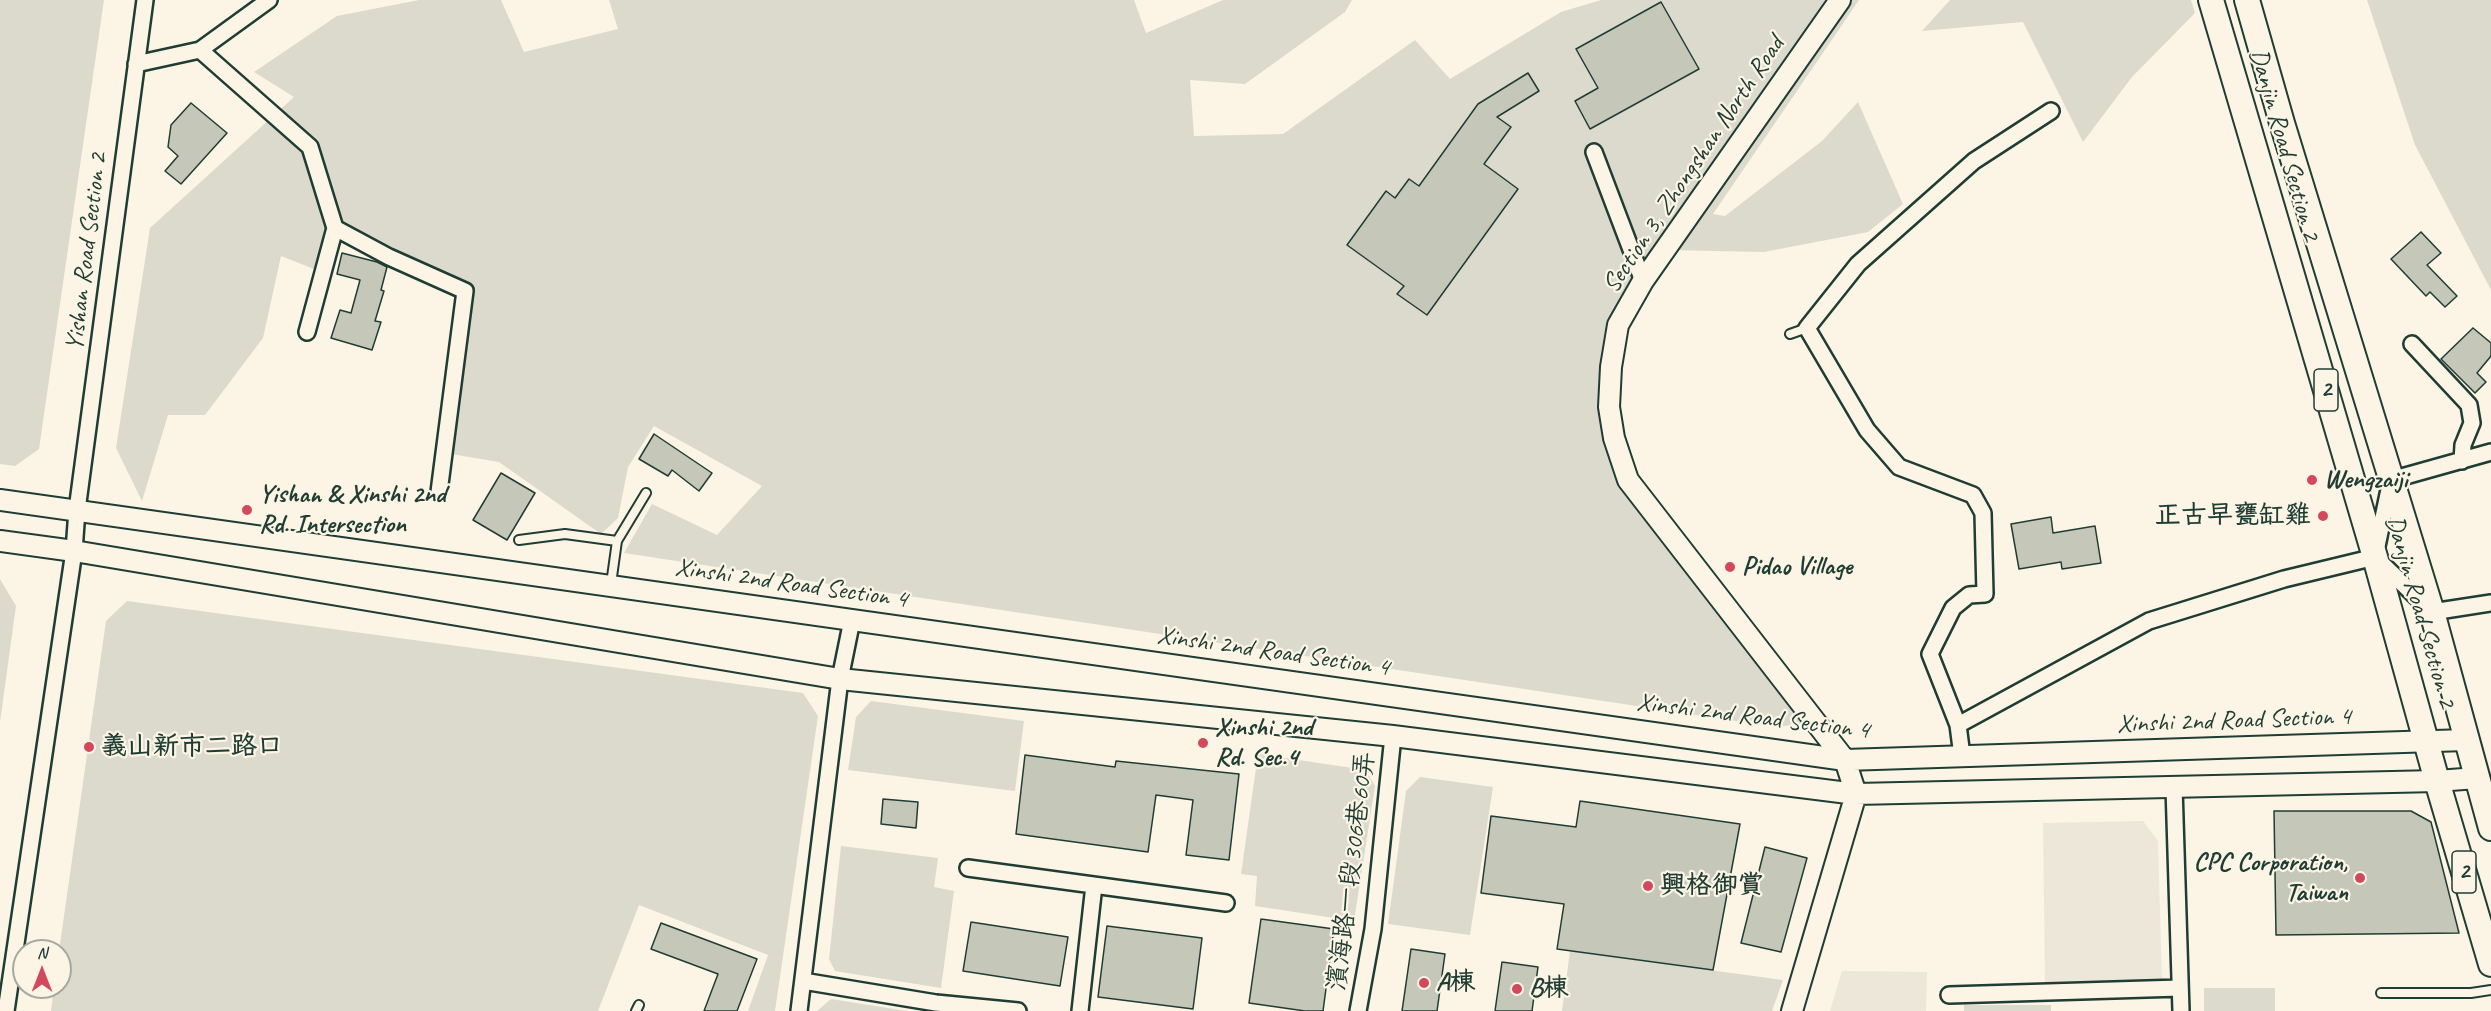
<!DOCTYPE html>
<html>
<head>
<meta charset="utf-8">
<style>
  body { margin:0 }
  #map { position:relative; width:2491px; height:1011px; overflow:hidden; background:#fcf5e5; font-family:Caveat,sans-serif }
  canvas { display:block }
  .north { position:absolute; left:12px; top:939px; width:60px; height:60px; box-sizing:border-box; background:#fcf5e5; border:2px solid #a4ab9e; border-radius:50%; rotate:0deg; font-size:16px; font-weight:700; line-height:24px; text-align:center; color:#1f3d34 }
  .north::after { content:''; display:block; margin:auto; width:21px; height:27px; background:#d1495b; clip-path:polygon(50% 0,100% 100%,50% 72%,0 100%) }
</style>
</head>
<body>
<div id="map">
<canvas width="2491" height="1011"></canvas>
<div class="north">N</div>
</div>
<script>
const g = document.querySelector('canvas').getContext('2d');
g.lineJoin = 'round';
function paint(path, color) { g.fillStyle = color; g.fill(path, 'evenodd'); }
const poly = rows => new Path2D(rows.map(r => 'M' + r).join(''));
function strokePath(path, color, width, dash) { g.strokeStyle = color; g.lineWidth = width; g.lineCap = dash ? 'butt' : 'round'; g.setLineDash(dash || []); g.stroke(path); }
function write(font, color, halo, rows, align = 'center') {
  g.font = font + ' Caveat,"LXGW WenKai TC",sans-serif'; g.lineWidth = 4.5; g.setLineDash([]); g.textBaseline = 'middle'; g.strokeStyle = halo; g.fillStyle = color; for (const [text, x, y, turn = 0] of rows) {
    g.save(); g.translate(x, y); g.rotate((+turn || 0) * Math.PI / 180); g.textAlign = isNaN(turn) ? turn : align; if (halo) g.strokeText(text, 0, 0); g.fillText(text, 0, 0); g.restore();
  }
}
const built = poly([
  [2143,821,2158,841,2162,981,2045,982,2043,823],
  [1842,971,1927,972,1926,1011,1830,1011]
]);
const green = poly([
  [0,0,104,0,39,449,15,466,0,464],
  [419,0,501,0,524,52,618,29,609,0,1134,0,1146,33,1223,0,1352,0,1345,12,1245,84,1190,80,1194,136,1283,134,1415,40,1450,79,1561,12,1601,0,1859,0,1713,214,1725,216,1822,141,1858,102,1903,204,1868,232,1764,252,1670,250,1620,343,1612,422,1631,481,1822,725,1769,726,624,553,652,504,717,535,762,486,654,426,628,467,618,518,601,534,499,462,439,452,475,289,401,257,347,230,325,233,314,269,281,256,263,338,205,415,168,415,142,501,116,448,150,228,294,97,254,72,337,16],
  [1950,0,2191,0,2195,13,2132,77,2083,142,2023,22,1922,31],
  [2367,0,2491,0,2491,290,2415,145],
  [0,579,16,606,0,722],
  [127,601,803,693,818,716,775,1011,748,1011,768,955,639,905,598,1011,51,1011,54,987,60,987,59,951,106,621],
  [871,701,1024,721,1015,791,848,770,856,717],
  [1258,754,1366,770,1375,786,1354,921,1255,906,1257,876,1241,874],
  [1420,777,1493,787,1470,935,1388,924,1406,791],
  [841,846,938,858,934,887,954,891,941,988,835,971,829,959],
  [1570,951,1783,980,1772,1011,1562,1011],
  [2204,988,2275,988,2275,1011,2204,1011],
  [831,999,907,1011,817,1011],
  [1964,1005,2051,1005,2051,1011,1964,1011]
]);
const building = poly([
  [1661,2,1699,69,1590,129,1575,101,1598,88,1576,49,1661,2],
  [1528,73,1539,91,1497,117,1511,127,1484,164,1518,189,1427,315,1397,294,1404,286,1347,245,1386,191,1395,198,1409,179,1419,186,1478,104,1528,73],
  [191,103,227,133,181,184,165,171,178,156,168,147,171,125,191,103],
  [2421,232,2441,253,2427,265,2457,296,2445,307,2430,292,2426,296,2391,259,2421,232],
  [342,253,377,262,387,267,381,290,384,291,375,321,381,322,372,350,331,338,340,310,351,313,360,280,337,274,342,253],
  [2473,328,2491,343,2491,356,2477,373,2486,382,2475,393,2441,359,2473,328],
  [654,434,712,473,699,491,672,470,668,476,639,459,654,434],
  [501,473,535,493,507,540,473,520,501,473],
  [2051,517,2053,533,2095,526,2101,563,2062,569,2061,562,2019,569,2011,524,2051,517],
  [1025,755,1115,767,1116,761,1239,774,1229,860,1186,855,1193,800,1156,795,1148,852,1016,834,1025,755],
  [883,799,918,802,916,828,881,824,883,799],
  [1580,801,1740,824,1713,970,1557,949,1564,904,1481,893,1491,816,1576,827,1580,801],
  [2274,811,2411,811,2431,822,2459,933,2276,935,2274,811],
  [1765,847,1807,858,1781,952,1741,943,1765,847],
  [1261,919,1334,929,1323,1011,1305,1011,1249,1003,1261,919],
  [971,922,1068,937,1060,986,963,971,971,922],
  [661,923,757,959,737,1011,704,1011,718,974,651,949,661,923],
  [1107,926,1202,938,1193,1009,1098,997,1107,926],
  [1411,949,1445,954,1437,1011,1402,1011,1411,949],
  [1502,962,1538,967,1532,1011,1495,1011,1502,962]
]);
const service = poly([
  [1790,334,1807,328],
  [519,540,565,534,617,541,611,584],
  [617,541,646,493],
  [2381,993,2471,993,2491,990],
  [636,1011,639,1005]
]);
const minor = poly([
  [200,50,310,147,335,228,307,332],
  [136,64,200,50,269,0],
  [2051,111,1974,161,1858,264,1807,328,1867,430,1899,467,1973,495,1983,513,1985,594,1969,595,1953,608,1930,654,1958,725,2149,621,2284,579,2375,557],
  [1594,152,1643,281],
  [335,228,389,257,465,291,439,492],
  [2412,344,2469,405,2472,423,2463,445,2462,461],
  [2376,551,2391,480,2491,452],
  [2377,559,2432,612,2491,603],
  [1958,725,1962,756],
  [2174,787,2181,1011],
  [968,868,1226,903],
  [803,981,936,1003,1018,1011],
  [1949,995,2180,988],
  [6,1011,74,551,77,510,145,0],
  [799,1011,840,679,852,620],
  [1080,1011,1094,885],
  [1358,1011,1373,929,1393,736]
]);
const tertiary = poly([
  [0,500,1845,760,2466,740],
  [0,541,74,551,840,679,1393,736,1856,794,2437,781,2477,778],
  [1792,1011,1856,794,1845,760,1628,480,1614,438,1609,407,1611,367,1618,325,1643,281,1840,0]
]);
const primary = poly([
  [2211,0,2375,557,2437,781,2491,964],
  [2247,0,2282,123,2432,612,2491,828]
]);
const markers = [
  [2312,480,6,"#d1495b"],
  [247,510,6,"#d1495b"],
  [2323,516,6,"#d1495b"],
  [1730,567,6,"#d1495b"],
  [1203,743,6,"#d1495b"],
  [89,747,6,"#d1495b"],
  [2360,878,6,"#d1495b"],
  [1648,886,6,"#d1495b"],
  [1424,983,6,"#d1495b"],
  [1517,989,6,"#d1495b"]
];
const shields = [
  [2326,390,24],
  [2464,872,24]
];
const shieldNames = [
  ["2",2326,390],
  ["2",2464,872]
];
const streetNames = [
  ["Danjin Road Section 2",2284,145,74],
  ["Section 3, Zhongshan North Road",1694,165,-56],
  ["Yishan Road Section 2",87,252,-83],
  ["Xinshi 2nd Road Section 4",791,584,8],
  ["Danjin Road Section 2",2420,612,74],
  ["Xinshi 2nd Road Section 4",1273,652,8],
  ["Xinshi 2nd Road Section 4",1753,717,7],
  ["Xinshi 2nd Road Section 4",2234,721,-2],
  ["濱海路一段306巷60弄",1352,871,-83]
];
const poiNames = [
  ["Wengzaiji",2324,480],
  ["Yishan & Xinshi 2nd",259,495],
  ["Rd. Intersection",259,525],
  ["正古早甕缸雞",2311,516,"right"],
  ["Pidao Village",1742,567],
  ["Xinshi 2nd",1215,728],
  ["Rd. Sec.4",1215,758],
  ["義山新市二路口",101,747],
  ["CPC Corporation,",2348,863,"right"],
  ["Taiwan",2348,893,"right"],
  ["興格御賞",1660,886],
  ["A棟",1436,983],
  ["B棟",1529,989]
];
paint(built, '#ece7d8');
paint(green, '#dcdacc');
paint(building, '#c5c7b9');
strokePath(building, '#1f3d34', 1.5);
strokePath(service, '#1f3d34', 12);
strokePath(minor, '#1f3d34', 20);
strokePath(tertiary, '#1f3d34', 24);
strokePath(primary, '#1f3d34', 28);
strokePath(service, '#fcf5e5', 8);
strokePath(minor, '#fcf5e5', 15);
strokePath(tertiary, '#fcf5e5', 20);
strokePath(primary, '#fcf5e5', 24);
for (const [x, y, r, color] of markers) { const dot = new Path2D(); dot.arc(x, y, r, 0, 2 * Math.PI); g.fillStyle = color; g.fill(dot); strokePath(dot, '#fcf5e5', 2); }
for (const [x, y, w] of shields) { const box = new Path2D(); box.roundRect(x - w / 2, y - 21, w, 42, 4.5); g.fillStyle = '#fcf5e5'; g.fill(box); strokePath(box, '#1f3d34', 1.5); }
write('bold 24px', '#1f3d34', null, shieldNames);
write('26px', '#1f3d34', '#fcf5e5', streetNames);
write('bold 26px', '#1f3d34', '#fcf5e5', poiNames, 'left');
</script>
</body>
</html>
